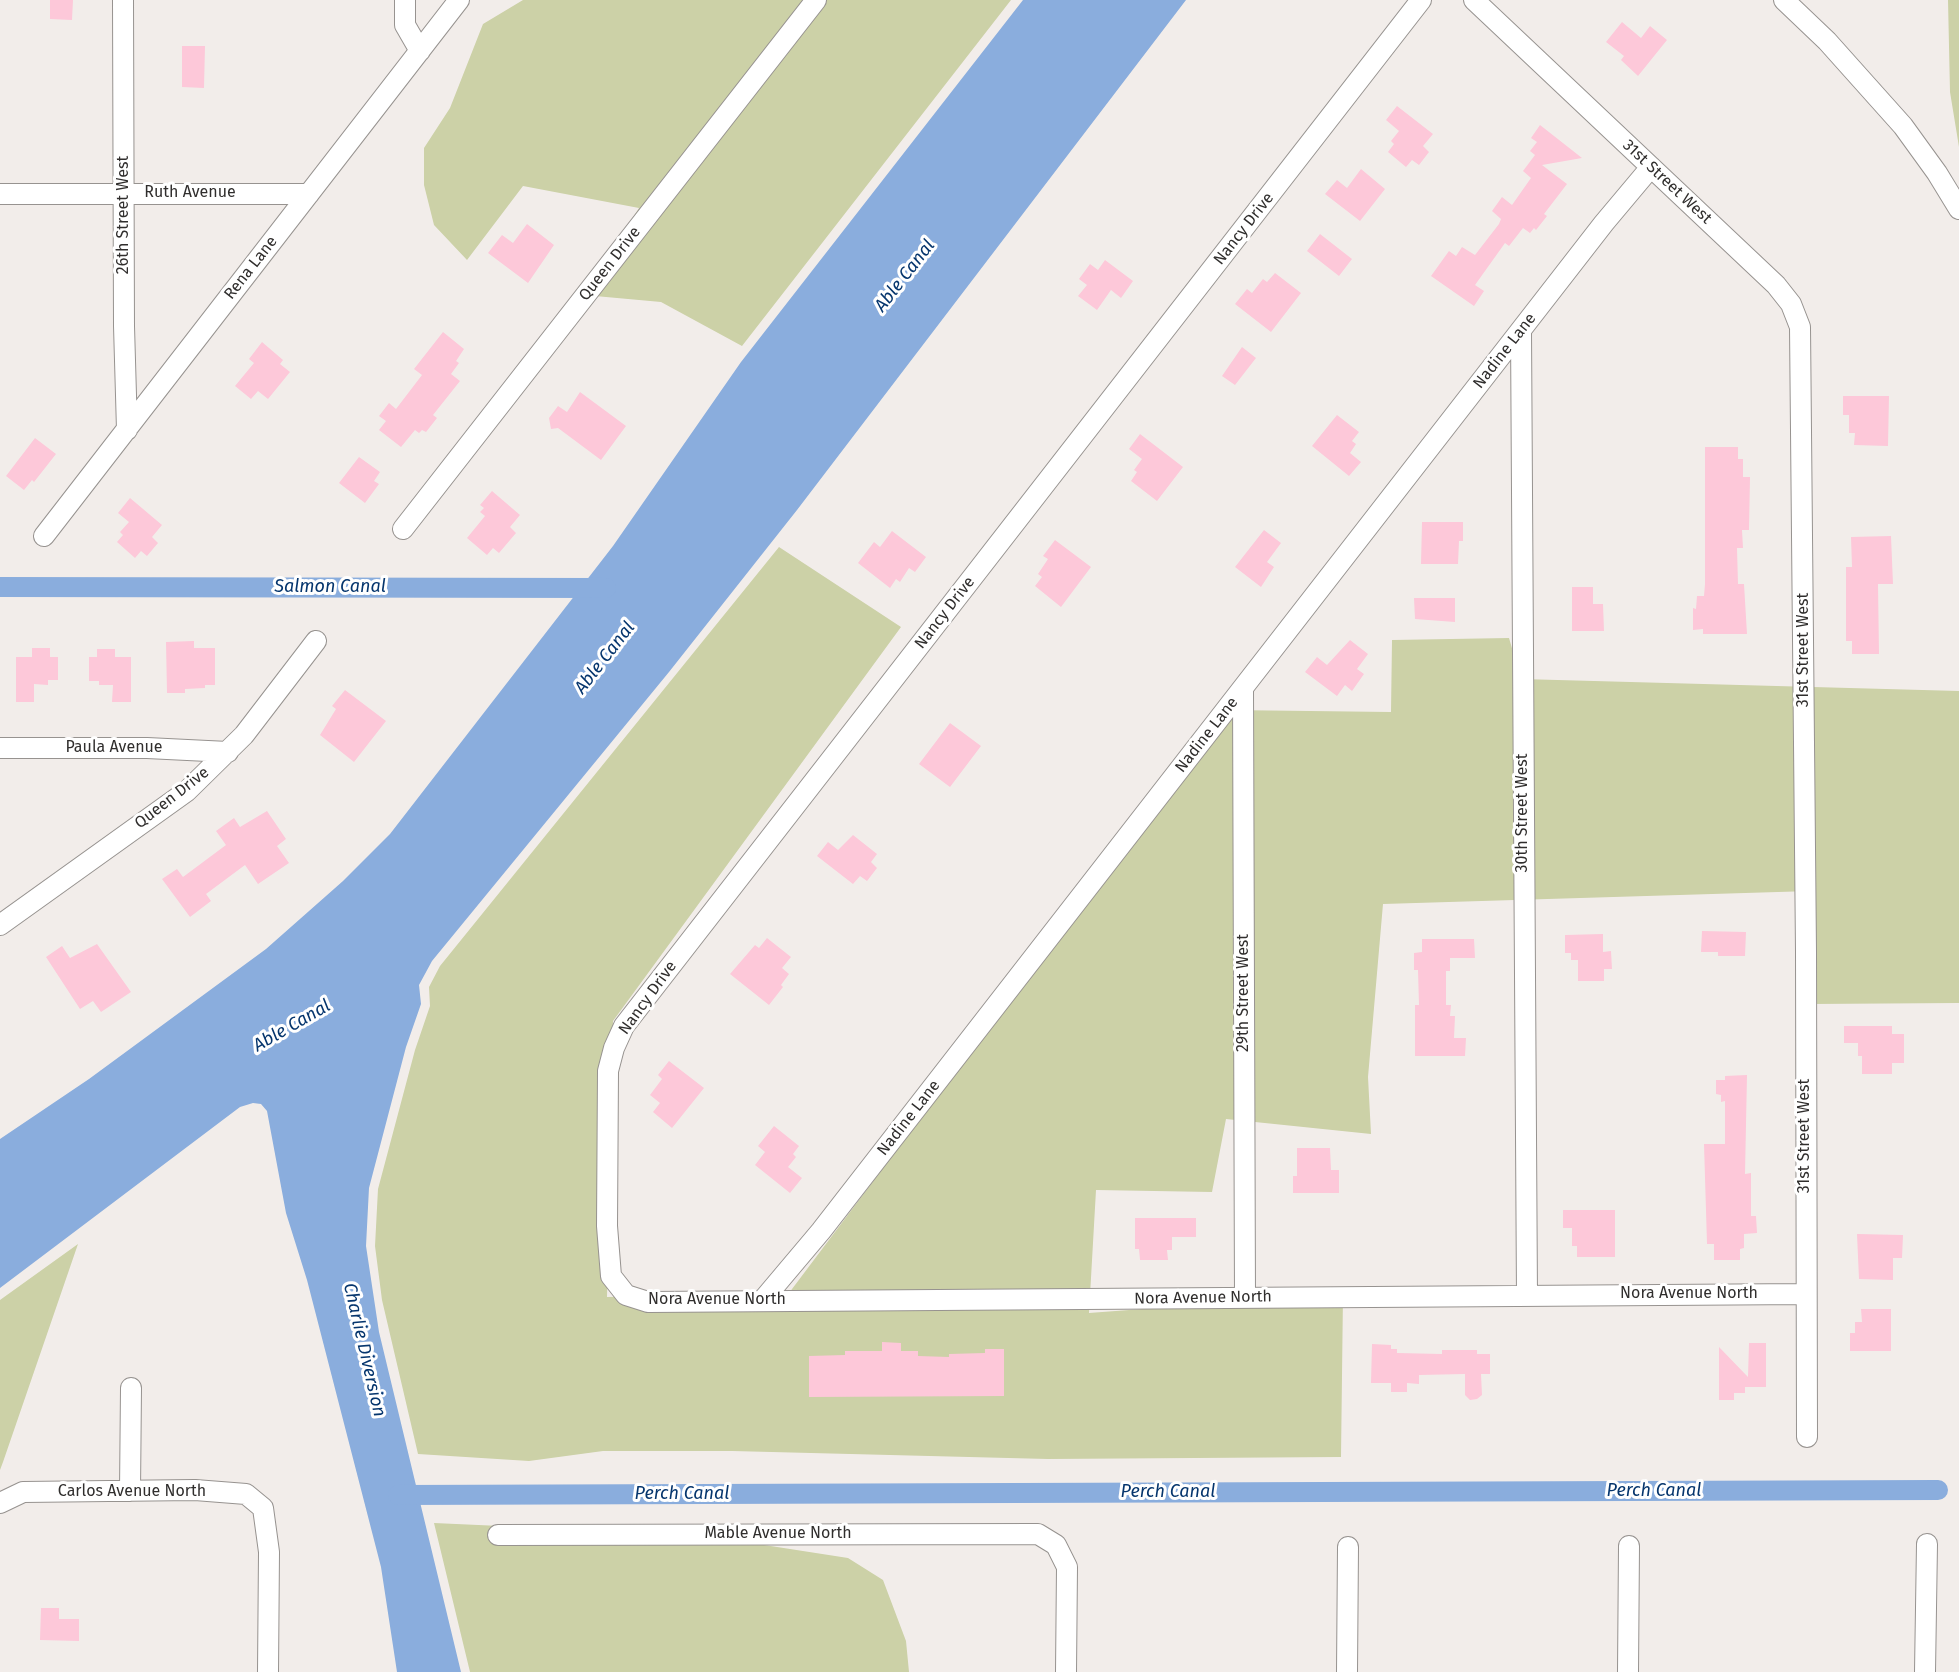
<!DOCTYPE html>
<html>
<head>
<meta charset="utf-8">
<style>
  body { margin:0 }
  canvas { display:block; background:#f2edea }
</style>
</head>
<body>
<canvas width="1959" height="1672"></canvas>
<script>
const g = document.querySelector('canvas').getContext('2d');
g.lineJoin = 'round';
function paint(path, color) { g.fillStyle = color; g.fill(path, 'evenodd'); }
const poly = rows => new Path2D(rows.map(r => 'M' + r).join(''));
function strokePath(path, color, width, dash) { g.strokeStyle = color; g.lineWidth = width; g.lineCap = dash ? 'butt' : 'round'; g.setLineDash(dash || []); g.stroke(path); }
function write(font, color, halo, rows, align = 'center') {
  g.font = font + ' "Fira Sans",sans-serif'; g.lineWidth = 6; g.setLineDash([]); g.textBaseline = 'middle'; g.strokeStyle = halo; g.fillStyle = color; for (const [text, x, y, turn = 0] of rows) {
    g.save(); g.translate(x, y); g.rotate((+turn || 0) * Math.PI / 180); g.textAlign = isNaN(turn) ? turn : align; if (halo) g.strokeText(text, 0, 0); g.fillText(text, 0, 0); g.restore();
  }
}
const green = poly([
  [523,0,1011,0,742,346,661,302,584,295,639,208,523,186,467,260,434,225,424,185,424,148,450,108,483,24],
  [1948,0,1959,0,1959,147,1950,92],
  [779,547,901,627,613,1021,607,1297,789,1293,1228,710,1391,712,1392,640,1509,638,1521,679,1959,691,1959,1003,1810,1004,1811,891,1383,904,1368,1077,1371,1134,1226,1119,1212,1192,1096,1190,1089,1313,1343,1294,1341,1457,1048,1459,732,1451,603,1451,529,1461,418,1454,382,1300,375,1246,378,1189,415,1050,430,1006,429,987,440,966],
  [78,1244,3,1462,0,1470,0,1300],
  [434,1523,589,1530,732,1540,848,1558,883,1580,906,1641,909,1672,470,1672]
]);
const water = poly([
  [1023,0,1186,0,797,510,669,672,432,961,419,985,421,1004,406,1047,369,1188,366,1246,379,1332,461,1672,397,1672,381,1567,307,1280,286,1213,267,1111,261,1104,253,1103,240,1107,0,1288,0,1139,89,1079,266,949,343,881,390,834,613,546,741,362]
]);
const canal = poly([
  [0,587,606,588],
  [398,1495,1938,1490]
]);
const building = poly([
  [50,0,73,0,72,20,50,19],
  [1622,22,1641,38,1650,26,1667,40,1638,76,1621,60,1624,56,1606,42],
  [182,46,205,46,204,88,182,87],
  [1397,106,1433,134,1423,146,1429,152,1419,165,1412,160,1406,167,1388,152,1394,144,1391,141,1399,131,1386,120],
  [1540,125,1582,158,1542,165,1567,184,1544,214,1547,216,1536,230,1534,228,1530,233,1523,228,1509,246,1505,243,1475,285,1484,291,1474,306,1431,276,1449,251,1456,256,1462,247,1475,255,1499,224,1501,219,1492,211,1502,197,1512,205,1531,178,1523,171,1535,155,1530,151,1537,142,1531,138],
  [1361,169,1385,189,1360,221,1325,194,1337,180,1347,188],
  [527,224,554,245,528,283,488,253,502,235,513,243],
  [1320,234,1352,259,1339,276,1307,251],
  [1105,260,1133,281,1121,298,1111,290,1097,310,1078,296,1087,285,1079,279,1090,264,1098,270],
  [1275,273,1301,293,1271,332,1235,304,1247,289,1252,293,1263,279,1267,282],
  [443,332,464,349,456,361,459,363,451,374,460,381,433,415,437,418,426,432,422,430,419,433,415,430,401,447,379,430,386,421,379,416,389,403,396,409,422,375,414,369],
  [262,342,283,360,280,364,290,372,268,399,258,391,251,399,235,386,254,363,249,359],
  [1242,347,1256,358,1235,385,1222,376],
  [580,392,626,426,601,460,558,428,551,429,549,418,558,406,567,412],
  [1843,396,1889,396,1888,446,1854,445,1855,433,1849,433,1849,415,1843,415],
  [1337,415,1359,432,1352,441,1356,444,1350,453,1361,462,1349,476,1312,446],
  [1140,434,1183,467,1157,501,1131,481,1137,472,1134,470,1142,459,1129,449],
  [35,438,56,454,34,482,32,480,24,490,6,476],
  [1705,447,1738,447,1738,459,1743,459,1743,477,1750,477,1749,530,1742,530,1743,548,1737,548,1738,584,1744,584,1747,634,1703,634,1703,629,1693,630,1693,608,1696,609,1697,596,1704,596,1705,584],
  [359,457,380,472,374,481,379,484,365,503,339,483],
  [492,491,520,515,510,527,516,533,499,553,493,548,487,555,467,538,485,516,480,512,484,508,480,505],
  [130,498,162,525,152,537,158,543,147,556,141,551,135,558,117,542,123,535,120,532,129,522,118,513],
  [1422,522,1463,522,1463,541,1459,541,1458,564,1421,564],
  [1264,530,1281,543,1267,562,1274,567,1261,587,1235,567],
  [892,531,926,557,915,572,909,568,900,582,896,579,890,588,858,563,874,542,880,547],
  [1891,536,1893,584,1878,584,1879,654,1852,654,1852,641,1846,641,1846,567,1852,567,1851,537],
  [1055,540,1091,567,1061,607,1035,586,1042,577,1038,574,1048,559,1043,556],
  [1572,587,1593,587,1593,604,1603,604,1604,631,1572,631],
  [1414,598,1455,598,1455,622,1415,619],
  [1350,640,1368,654,1357,669,1364,674,1352,691,1345,685,1337,696,1305,672,1317,657,1327,665],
  [194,641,194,648,215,648,215,685,205,685,205,688,185,689,185,693,167,693,166,642],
  [32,648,50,648,50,657,58,657,58,680,48,680,48,685,34,684,34,702,16,702,16,657,32,657],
  [97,649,115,649,115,657,131,657,131,702,112,702,113,685,99,685,99,681,89,681,89,657,97,657],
  [345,690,386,721,354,762,320,735,336,709,332,706],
  [950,723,981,746,950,787,919,764],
  [267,811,286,839,277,846,289,863,258,884,245,865,206,894,211,901,190,917,162,879,177,869,183,877,226,845,216,831,234,818,240,827],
  [853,835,877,854,871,862,877,868,867,881,860,876,853,884,817,856,828,842,838,850],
  [1702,931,1746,932,1745,956,1718,956,1718,952,1701,952],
  [1603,934,1603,952,1611,951,1612,969,1604,969,1604,981,1578,981,1578,960,1571,960,1571,953,1565,953,1565,935],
  [767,938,791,957,782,968,789,974,781,985,783,987,769,1005,730,974,755,945,759,948],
  [1422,939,1474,939,1475,958,1450,958,1450,971,1446,971,1446,1005,1451,1005,1450,1016,1455,1016,1454,1038,1466,1038,1465,1056,1415,1056,1415,1005,1419,1005,1418,970,1414,970,1414,953,1422,952],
  [97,944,131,992,101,1012,93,1001,80,1009,46,957,62,946,70,958],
  [1844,1026,1892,1026,1892,1034,1904,1034,1904,1063,1892,1063,1892,1074,1862,1074,1862,1056,1858,1056,1858,1043,1844,1043],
  [669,1061,704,1088,672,1128,653,1112,660,1103,650,1095,662,1079,658,1075],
  [1747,1075,1745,1174,1751,1173,1751,1216,1756,1216,1757,1233,1744,1234,1744,1248,1740,1249,1740,1260,1714,1260,1714,1244,1707,1244,1704,1144,1725,1144,1725,1101,1721,1102,1721,1095,1716,1094,1716,1080,1725,1080,1725,1076],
  [774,1126,799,1146,793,1154,796,1157,788,1167,802,1178,790,1193,755,1165,765,1152,758,1146],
  [1297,1148,1330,1148,1331,1170,1339,1170,1339,1193,1293,1193,1293,1176,1297,1176],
  [1563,1210,1615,1210,1615,1257,1577,1257,1577,1246,1572,1246,1572,1228,1563,1228],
  [1135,1218,1196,1218,1196,1237,1172,1237,1172,1250,1167,1250,1168,1260,1140,1260,1139,1249,1135,1249],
  [1857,1234,1903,1235,1902,1258,1893,1258,1893,1280,1859,1279],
  [1861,1309,1891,1309,1891,1351,1850,1351,1850,1333,1855,1333,1855,1322,1862,1322],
  [882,1342,901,1343,901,1351,918,1351,918,1356,949,1357,949,1354,985,1353,985,1349,1004,1349,1004,1396,809,1397,809,1356,845,1355,845,1351,882,1351],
  [1749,1343,1766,1343,1766,1387,1745,1387,1745,1393,1734,1393,1734,1400,1719,1400,1719,1347,1748,1377],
  [1372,1344,1391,1345,1391,1349,1397,1349,1397,1353,1442,1354,1442,1350,1477,1350,1477,1354,1490,1354,1490,1374,1481,1374,1482,1395,1477,1399,1470,1400,1465,1395,1465,1374,1419,1375,1419,1384,1407,1383,1407,1392,1391,1392,1391,1383,1371,1383],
  [41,1608,59,1608,59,1619,79,1619,79,1641,40,1640]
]);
const minor = poly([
  [123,0,124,326,127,430],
  [405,0,405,25,420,51],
  [1421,0,624,1026,614,1048,608,1071,607,1226,611,1276,626,1295,648,1302,1806,1294],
  [1474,0,1776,285,1791,304,1800,327,1806,952,1807,1437],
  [1784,0,1827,41,1903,126,1937,173,1959,209],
  [0,194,309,194],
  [1521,331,1527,1296],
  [403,529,816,0],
  [44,536,459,0],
  [1243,689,1245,1298],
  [0,748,147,748,228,752],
  [0,925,187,791,244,735,316,641],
  [762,1301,821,1231,1604,223,1651,167],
  [130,1491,131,1388],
  [0,1503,23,1492,195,1490,246,1494,263,1508,269,1552,268,1672],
  [498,1535,1038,1534,1056,1545,1067,1567,1066,1672],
  [1347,1672,1348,1547],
  [1628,1672,1629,1546],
  [1925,1672,1927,1544]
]);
const streetNames = [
  ["31st Street West",1667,182,43],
  ["Ruth Avenue",190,193],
  ["26th Street West",124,215,-90],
  ["Nancy Drive",1244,229,-52],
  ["Queen Drive",610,264,-52],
  ["Rena Lane",251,268,-52],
  ["Nadine Lane",1505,351,-52],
  ["Nancy Drive",945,613,-52],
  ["31st Street West",1804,650,-90],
  ["Nadine Lane",1207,735,-52],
  ["Paula Avenue",114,748],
  ["Queen Drive",172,798,-38],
  ["30th Street West",1523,813,-90],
  ["29th Street West",1244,993,-90],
  ["Nancy Drive",648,998,-54],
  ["Nadine Lane",909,1118,-52],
  ["31st Street West",1805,1136,-90],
  ["Nora Avenue North",1689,1294],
  ["Nora Avenue North",1203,1298,-1],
  ["Nora Avenue North",717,1300],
  ["Carlos Avenue North",132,1492],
  ["Mable Avenue North",778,1534]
];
const waterNames = [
  ["Able Canal",905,276,-52],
  ["Salmon Canal",330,587],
  ["Able Canal",605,658,-52],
  ["Able Canal",292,1026,-30],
  ["Charlie Diversion",364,1350,77],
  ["Perch Canal",1654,1491],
  ["Perch Canal",1168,1492],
  ["Perch Canal",682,1494]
];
paint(green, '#ccd1a7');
paint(water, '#8aaddd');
strokePath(canal, '#8aaddd', 20);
paint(building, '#fdc8d9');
strokePath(minor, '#979390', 22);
strokePath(minor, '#fff', 20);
write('16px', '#302e2d', '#fff', streetNames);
write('italic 18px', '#05356d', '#fff', waterNames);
</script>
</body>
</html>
